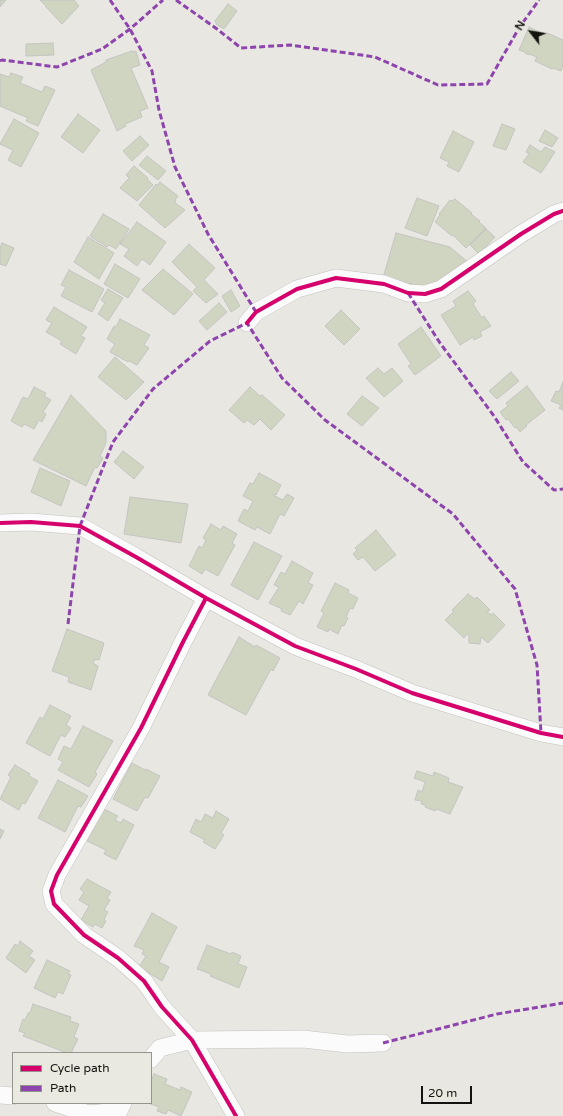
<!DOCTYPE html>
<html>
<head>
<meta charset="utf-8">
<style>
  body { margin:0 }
  #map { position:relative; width:563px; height:1116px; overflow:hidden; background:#e8e7e2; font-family:"Varela Round",sans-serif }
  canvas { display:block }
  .legend { position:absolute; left:12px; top:1052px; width:140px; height:52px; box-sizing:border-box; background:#eae9e0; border:1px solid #94938d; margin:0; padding:5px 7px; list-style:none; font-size:12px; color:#131310 }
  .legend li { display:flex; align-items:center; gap:8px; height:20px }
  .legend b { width:20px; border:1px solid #94938d }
  .north { position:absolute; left:511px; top:12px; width:40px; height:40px; -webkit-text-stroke:3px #eae9e0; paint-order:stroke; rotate:301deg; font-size:11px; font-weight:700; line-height:16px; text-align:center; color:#131310 }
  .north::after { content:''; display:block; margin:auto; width:14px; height:18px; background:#131310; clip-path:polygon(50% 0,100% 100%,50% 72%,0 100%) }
  .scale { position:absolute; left:421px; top:1086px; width:51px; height:18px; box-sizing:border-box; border:2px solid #131310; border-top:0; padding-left:5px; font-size:12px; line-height:14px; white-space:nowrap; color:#131310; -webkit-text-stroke:3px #eae9e0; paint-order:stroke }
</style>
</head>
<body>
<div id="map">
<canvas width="563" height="1116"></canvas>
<ul class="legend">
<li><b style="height:5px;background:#d6006c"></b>Cycle path</li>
<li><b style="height:5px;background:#8e44ad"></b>Path</li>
</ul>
<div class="north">N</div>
<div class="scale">20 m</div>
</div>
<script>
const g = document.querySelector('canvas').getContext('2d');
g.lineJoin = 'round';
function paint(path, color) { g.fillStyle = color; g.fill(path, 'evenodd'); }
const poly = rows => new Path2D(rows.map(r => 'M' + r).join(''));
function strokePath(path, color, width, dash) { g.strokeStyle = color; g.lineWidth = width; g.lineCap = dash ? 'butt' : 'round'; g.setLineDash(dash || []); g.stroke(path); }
const building = poly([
  [0,0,6,0,0,7,0,0],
  [40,0,74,0,79,6,62,24,45,6,46,6,40,0],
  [228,4,237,11,224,29,217,25,215,21,228,4],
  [529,27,546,35,547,33,563,40,563,65,561,71,553,68,552,69,535,61,537,57,529,54,529,55,525,53,525,52,519,50,529,27],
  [53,43,54,55,26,56,26,44,53,43],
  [132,51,133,52,136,51,140,65,131,68,148,108,140,111,142,117,125,124,126,126,117,131,91,70,106,62,106,60,132,51],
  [11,73,23,77,20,83,42,92,45,86,55,90,38,126,26,121,28,118,0,106,0,74,9,77,11,73],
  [78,114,100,130,83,153,61,137,78,114],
  [14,119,39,133,21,167,8,160,13,150,0,144,14,119],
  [502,124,515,129,506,150,493,146,502,124],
  [545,130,558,138,552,147,539,141,545,130],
  [453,131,474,142,459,172,447,166,449,162,440,158,453,131],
  [140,136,149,145,132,161,123,151,140,136],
  [530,145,541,152,545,147,555,152,541,173,523,162,529,154,526,152,530,145],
  [147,156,166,171,158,180,139,165,147,156],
  [134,166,148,178,147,179,153,185,137,201,120,188,129,178,126,175,134,166],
  [160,182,178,196,175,200,176,201,174,202,185,210,165,228,139,205,156,184,158,185,160,182],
  [417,198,439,206,427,236,405,228,417,198],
  [455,199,472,213,471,214,480,221,479,222,486,228,466,248,453,235,452,236,435,222,440,215,439,214,450,200,452,201,455,199],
  [103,214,129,229,116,249,109,245,107,247,90,236,103,214],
  [137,222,166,242,150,265,142,259,137,266,124,256,129,249,120,244,137,222],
  [486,229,495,237,479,254,470,245,486,229],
  [396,233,450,247,469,263,431,288,383,278,396,233],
  [88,237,114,253,99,279,74,262,88,237],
  [2,243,14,248,6,266,0,264,0,248,2,243],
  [189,244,215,268,204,280,218,294,206,303,193,291,197,287,172,262,189,244],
  [115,264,140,279,128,298,104,284,115,264],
  [163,269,193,294,174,315,142,290,163,269],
  [69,270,104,289,92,312,61,296,66,287,61,285,69,270],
  [108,289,123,298,108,321,98,314,105,303,101,300,108,289],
  [231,290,240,306,231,312,222,296,231,290],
  [468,291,476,301,473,304,482,318,484,316,491,326,480,332,482,336,474,340,473,337,460,345,441,315,456,306,453,301,468,291],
  [219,303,227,312,207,330,199,321,219,303],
  [54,307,87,327,81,336,85,338,76,354,60,344,62,341,46,332,52,323,46,320,54,307],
  [341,310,360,329,344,345,325,326,341,310],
  [120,319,150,335,144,345,149,348,137,365,129,361,128,362,110,352,115,344,107,339,114,326,116,327,120,319],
  [421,327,441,356,415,375,408,366,411,364,398,344,421,327],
  [115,357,144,382,126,400,98,377,115,357],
  [378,368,384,374,392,368,403,381,384,397,366,378,378,368],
  [511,372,519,381,497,399,489,391,511,372],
  [563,382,563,410,559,408,561,405,551,401,556,391,559,392,563,382],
  [527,386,545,410,526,425,527,426,520,432,516,427,515,428,508,419,506,420,500,412,508,406,506,403,527,386],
  [34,387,46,393,44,396,51,400,43,412,46,414,42,422,39,420,34,429,24,424,22,427,11,421,23,397,28,399,34,387],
  [250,387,260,396,262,395,285,415,271,430,260,419,254,425,247,420,244,423,229,410,250,387],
  [71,395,106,431,106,443,100,456,103,458,97,468,95,467,86,486,33,460,71,395],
  [362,396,379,408,362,426,347,414,362,396],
  [123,451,144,467,134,479,114,462,123,451],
  [40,468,70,481,61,506,31,492,40,468],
  [259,473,281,485,276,495,274,494,273,495,283,500,287,494,294,498,284,516,280,514,270,534,257,527,255,530,238,521,244,509,248,511,253,501,243,496,250,483,253,484,259,473],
  [130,497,188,504,181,543,124,534,130,497],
  [211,524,221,530,223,526,237,534,232,543,235,545,218,576,205,569,202,574,189,566,199,546,202,548,206,540,203,538,211,524],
  [376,530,396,555,375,571,363,557,358,560,353,554,357,550,355,548,376,530],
  [254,542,282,556,258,600,231,585,254,542],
  [292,561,313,573,308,583,313,585,303,604,299,601,290,615,281,611,282,609,269,603,279,587,274,585,281,572,285,574,292,561],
  [335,583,349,590,348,593,358,598,353,609,350,608,346,617,348,618,344,626,342,625,338,634,329,629,328,632,317,627,324,613,321,611,335,583],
  [468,594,475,599,477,597,490,610,487,612,491,615,493,613,505,625,488,643,481,637,480,644,469,643,469,636,467,634,464,638,445,620,454,611,452,610,468,594],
  [67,629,104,643,99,660,95,659,93,663,98,666,91,690,68,682,69,677,52,671,67,629],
  [239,637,255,647,256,645,280,658,273,671,271,669,246,715,208,695,239,637],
  [50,705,71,716,66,725,71,728,65,737,61,735,50,756,26,743,40,717,43,719,50,705],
  [83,726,113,741,95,772,97,774,89,787,58,770,63,762,58,759,64,746,71,749,83,726],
  [132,763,145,770,146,769,160,776,148,798,145,797,137,811,113,799,132,763],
  [15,765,30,774,29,776,38,781,25,804,22,803,19,810,0,799,11,777,8,775,15,765],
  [417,771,433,776,434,772,449,778,448,782,463,787,450,814,436,809,435,811,425,807,426,805,421,804,422,801,415,800,418,790,422,792,425,782,414,778,417,771],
  [58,780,88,796,81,807,78,806,65,832,38,818,58,780],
  [104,809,118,816,115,820,121,823,123,819,134,825,116,860,104,854,106,850,87,841,104,809],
  [216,811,229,819,221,833,224,835,215,849,203,842,205,840,190,832,196,819,201,822,205,814,213,818,216,811],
  [0,829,4,831,0,839,0,829],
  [87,879,111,892,107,898,110,900,104,910,108,912,104,919,106,921,102,928,95,924,93,927,81,920,89,906,79,900,84,892,80,889,87,879],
  [152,913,177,927,159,962,169,967,162,981,139,967,146,956,142,954,144,950,134,946,152,913],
  [20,941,33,951,29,956,35,960,26,973,6,958,15,944,18,946,20,941],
  [207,945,231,954,232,952,241,956,238,964,247,967,239,988,210,976,211,974,197,969,207,945],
  [47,960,70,971,68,974,71,975,63,994,58,992,55,998,34,988,47,960],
  [33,1004,71,1017,70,1021,79,1024,74,1037,78,1039,71,1053,67,1053,23,1036,25,1033,19,1031,23,1019,25,1020,28,1013,30,1013,33,1004],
  [154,1074,167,1079,165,1084,180,1090,181,1087,192,1092,181,1116,168,1110,166,1114,157,1111,159,1107,148,1103,151,1103,151,1081,154,1074]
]);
const street = poly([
  [247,323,256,312,297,289,336,278,384,284,408,293,425,294,441,289,521,234,554,214,563,211],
  [0,523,31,522,80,526,136,557,206,598,295,646,356,669,412,693,541,733,563,737],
  [206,598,183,642,141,728,57,875,51,891,54,904,84,935,118,958,144,981,162,1007,192,1040,236,1116],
  [151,1059,160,1048,192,1040,303,1039,347,1044,383,1043],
  [0,1095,13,1096],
  [55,1103,89,1114,119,1111,123,1103]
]);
const quiet = poly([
  [110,0,130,29,152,71,159,110,175,167,208,234,256,312],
  [176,0,217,29,241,48,290,45,375,57,438,85,487,84,519,28,539,0],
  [0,61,2,60,57,67,102,49,130,29,163,0],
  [408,293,440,343,494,416,523,462,554,490,563,489],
  [68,624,80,526,113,442,153,389,210,341,247,323,282,378,325,420,453,514,515,589,537,665,541,733],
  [383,1043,497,1014,563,1003]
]);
const cycleway = poly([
  [247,323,256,312,297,289,336,278,384,284,408,293,425,294,441,289,521,234,554,214,563,211],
  [0,523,31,522,80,526,136,557,206,598,295,646,356,669,412,693,541,733,563,737],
  [206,598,183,642,141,728,57,875,51,891,54,904,84,935,118,958,144,981,162,1007,192,1040,236,1116]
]);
paint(building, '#cfd5c1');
strokePath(building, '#c4c4c1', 1);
strokePath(street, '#c2c2be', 18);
strokePath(street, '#fcfbfb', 17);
strokePath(quiet, '#8e44ad', 3, [6, 3]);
strokePath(cycleway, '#d6006c', 4);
</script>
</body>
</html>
